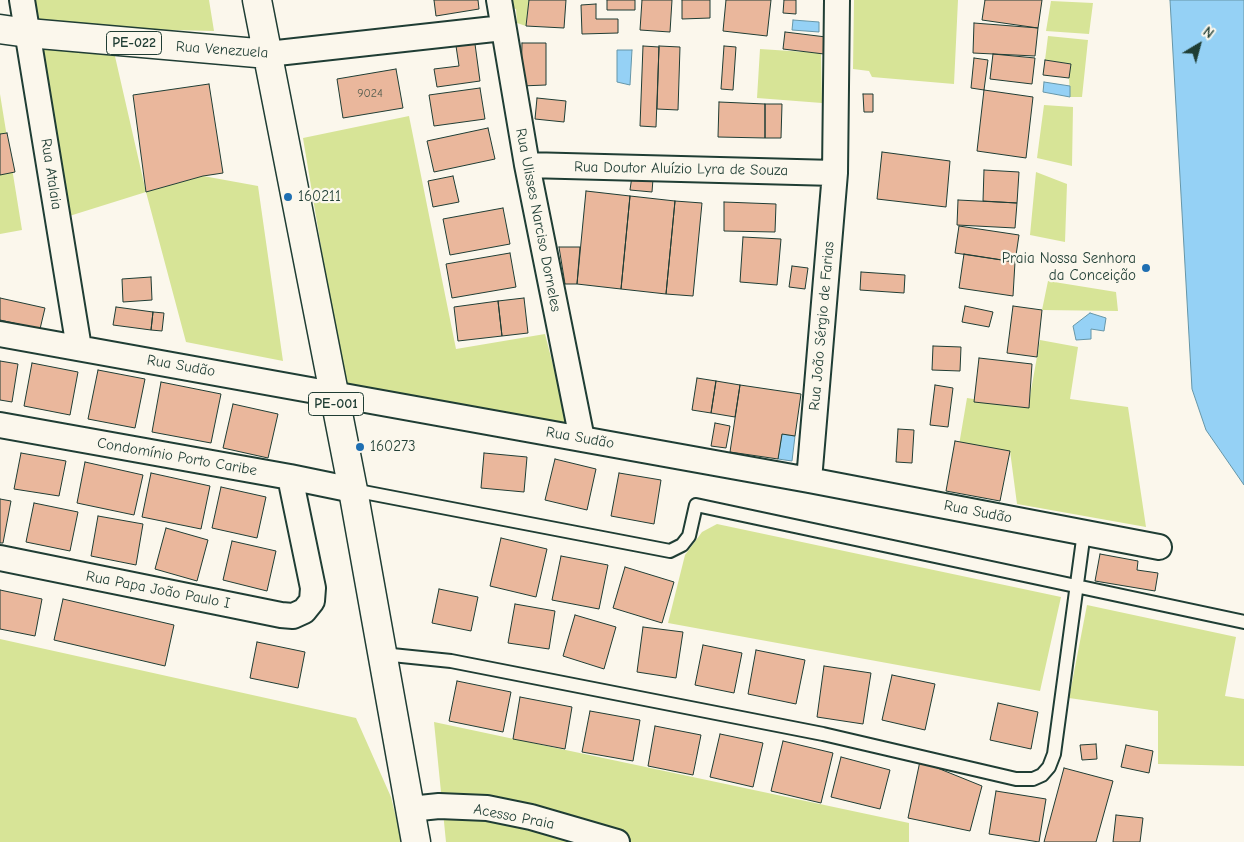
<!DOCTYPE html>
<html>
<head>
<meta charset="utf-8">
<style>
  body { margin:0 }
  #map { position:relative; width:1244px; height:842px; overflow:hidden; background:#fbf7ec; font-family:"Comic Neue",sans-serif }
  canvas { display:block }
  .north { position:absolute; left:1174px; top:20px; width:50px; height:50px; -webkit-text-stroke:4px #fbf7ec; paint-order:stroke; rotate:37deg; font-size:14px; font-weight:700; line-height:20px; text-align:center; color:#1f3d34 }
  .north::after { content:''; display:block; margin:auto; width:18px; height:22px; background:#1f3d34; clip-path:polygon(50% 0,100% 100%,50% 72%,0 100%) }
</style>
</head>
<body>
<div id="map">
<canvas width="1244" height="842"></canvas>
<div class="north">N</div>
</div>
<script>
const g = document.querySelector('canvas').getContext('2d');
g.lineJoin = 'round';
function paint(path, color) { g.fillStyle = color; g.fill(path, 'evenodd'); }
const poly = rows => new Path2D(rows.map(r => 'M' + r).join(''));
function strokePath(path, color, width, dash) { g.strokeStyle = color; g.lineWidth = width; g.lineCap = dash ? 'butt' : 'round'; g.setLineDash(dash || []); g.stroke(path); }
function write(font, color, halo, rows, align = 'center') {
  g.font = font + ' "Comic Neue",sans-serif'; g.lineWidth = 4.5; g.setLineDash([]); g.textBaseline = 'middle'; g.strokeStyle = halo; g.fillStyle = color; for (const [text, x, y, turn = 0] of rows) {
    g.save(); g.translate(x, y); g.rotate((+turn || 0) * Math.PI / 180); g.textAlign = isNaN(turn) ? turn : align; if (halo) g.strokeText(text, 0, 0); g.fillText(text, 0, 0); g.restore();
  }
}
const green = poly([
  [30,0,209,0,214,31,35,27],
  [505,0,529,0,526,26,517,23,516,9,506,7],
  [854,0,958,0,954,84,872,77,869,71,853,69],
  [1051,1,1093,3,1089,34,1046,31],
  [1048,36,1088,40,1082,97,1070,97,1069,78,1071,64,1045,60],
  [41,46,114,52,146,192,203,176,258,186,283,361,186,342,146,192,63,218],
  [760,49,821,53,822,103,757,98],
  [0,94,22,230,0,234],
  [1044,105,1073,107,1072,166,1037,158],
  [409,116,456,349,545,334,569,427,344,385,303,138],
  [1036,172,1067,184,1065,242,1030,235],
  [1048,281,1116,292,1118,311,1042,310],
  [1040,340,1078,347,1070,399,1128,407,1146,527,1017,504,1010,451,959,445,967,398,1028,407],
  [717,524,1061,597,1040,691,668,623,685,555,702,532],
  [1087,605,1236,637,1225,696,1244,699,1244,766,1158,764,1158,711,1069,698],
  [0,639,356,718,391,797,402,842,0,842],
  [434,722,909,823,909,842,446,842]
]);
const water = poly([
  [1170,0,1244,0,1244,485,1206,430,1192,389,1170,0],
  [793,20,819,22,819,32,792,30,793,20],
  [632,50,630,85,617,82,617,50,632,50],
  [1044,82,1070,86,1070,97,1043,92,1044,82],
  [1090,313,1106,318,1104,331,1091,329,1091,339,1076,340,1073,326,1090,313],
  [782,434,795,436,792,461,778,459,782,434]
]);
const building = poly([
  [434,0,478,0,479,9,436,16,434,0],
  [529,0,566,0,564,28,526,26,529,0],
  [607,0,635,0,635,10,607,10,607,0],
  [642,0,672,0,670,32,640,30,642,0],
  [682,0,710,0,710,18,682,19,682,0],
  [726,0,771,0,767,36,723,31,726,0],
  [784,0,796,0,796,14,783,13,784,0],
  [985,0,1042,0,1038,28,982,20,985,0],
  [596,4,596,19,618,19,618,33,582,34,581,5,596,4],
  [974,23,1038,28,1035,56,973,53,974,23],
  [785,32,826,37,824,54,783,49,785,32],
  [522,43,546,43,546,85,521,86,522,43],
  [475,44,480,81,437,87,434,69,459,66,456,46,475,44],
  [643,46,659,47,656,127,640,126,643,46],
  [659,46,680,47,678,110,657,109,659,46],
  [724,46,736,47,733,90,721,89,724,46],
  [993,54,1035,58,1032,84,990,79,993,54],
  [974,58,988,60,984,90,971,88,974,58],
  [1045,60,1071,64,1069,78,1043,75,1045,60],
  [396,69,403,108,343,118,337,79,396,69],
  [209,84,223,173,203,176,146,192,133,95,209,84],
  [480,88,485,119,434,126,429,95,480,88],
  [984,90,1033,97,1026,158,977,151,984,90],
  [863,94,873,94,873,112,864,112,863,94],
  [537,98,566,101,564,122,535,119,537,98],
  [719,102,765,104,765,138,718,137,719,102],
  [765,104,782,104,781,138,765,138,765,104],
  [488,128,495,159,434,172,427,141,488,128],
  [7,133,15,172,0,175,0,134,7,133],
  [882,152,950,161,946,207,877,199,882,152],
  [984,170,1019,172,1017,203,983,201,984,170],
  [453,176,459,202,433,207,428,181,453,176],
  [632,176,653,179,652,192,630,190,632,176],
  [586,191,630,196,621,289,577,284,586,191],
  [630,196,675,201,666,294,621,289,630,196],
  [958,200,1017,203,1015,228,957,225,958,200],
  [675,201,702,203,693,296,666,294,675,201],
  [724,202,776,204,775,232,724,231,724,202],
  [503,208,510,244,450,255,443,219,503,208],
  [959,226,1019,235,1015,262,955,253,959,226],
  [743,237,781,239,777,285,740,282,743,237],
  [559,247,580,247,577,284,565,284,559,247],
  [510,253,516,287,452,298,446,264,510,253],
  [964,254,1015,262,1013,296,959,288,964,254],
  [792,266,808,268,805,289,789,287,792,266],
  [861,272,905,275,904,293,860,290,861,272],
  [151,277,152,300,123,302,122,279,151,277],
  [0,298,45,308,40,329,0,320,0,298],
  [524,298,528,333,502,336,498,301,524,298],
  [498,301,502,336,458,341,454,307,498,301],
  [965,306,993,312,989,327,962,322,965,306],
  [1013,306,1042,310,1037,357,1007,353,1013,306],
  [116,307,153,312,151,330,113,325,116,307],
  [153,312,164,313,162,331,151,330,153,312],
  [933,346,961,347,960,371,932,370,933,346],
  [979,358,1032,364,1029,408,974,402,979,358],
  [0,361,18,364,12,402,0,400,0,361],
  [32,363,78,372,70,415,24,406,32,363],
  [98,370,145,379,135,428,88,419,98,370],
  [697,378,716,381,711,413,692,410,697,378],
  [716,381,740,385,735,417,711,413,716,381],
  [161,382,221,394,211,443,152,432,161,382],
  [740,385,801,394,795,436,782,434,778,459,730,452,740,385],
  [935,385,953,388,948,427,930,425,935,385],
  [233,404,278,414,268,458,223,448,233,404],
  [715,423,730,426,726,448,711,446,715,423],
  [898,429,914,430,912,463,896,462,898,429],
  [955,441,1010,451,1000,501,946,491,955,441],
  [21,453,66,461,59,496,14,489,21,453],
  [484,453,527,457,524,492,481,488,484,453],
  [555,459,596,469,587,510,545,500,555,459],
  [85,462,143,475,134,515,77,503,85,462],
  [151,473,210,486,201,529,142,517,151,473],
  [619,473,661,480,654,524,611,516,619,473],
  [221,487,266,497,257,538,212,528,221,487],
  [0,499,11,501,3,543,0,543,0,499],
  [34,503,78,512,70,551,26,542,34,503],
  [98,516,143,524,136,565,91,556,98,516],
  [166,528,208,540,197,581,155,569,166,528],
  [501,538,547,549,536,597,490,586,501,538],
  [232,541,276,551,267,591,223,580,232,541],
  [1100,554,1138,561,1137,570,1158,573,1155,591,1095,581,1100,554],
  [561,556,608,565,599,609,552,600,561,556],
  [625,567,674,582,662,623,613,608,625,567],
  [439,589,478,597,471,631,432,623,439,589],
  [0,590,42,599,35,636,0,629,0,590],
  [63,599,174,625,165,666,54,640,63,599],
  [515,604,555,611,549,649,508,643,515,604],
  [575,615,616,627,604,669,563,656,575,615],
  [643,627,683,632,676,678,637,672,643,627],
  [257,642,305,652,298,688,250,678,257,642],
  [703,645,742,653,734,693,695,685,703,645],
  [756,650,805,660,796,704,748,694,756,650],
  [824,666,871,673,863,724,817,717,824,666],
  [892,675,935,684,925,730,882,720,892,675],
  [457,681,511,692,503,732,449,721,457,681],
  [520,697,572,707,565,749,513,739,520,697],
  [998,703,1038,712,1031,749,990,740,998,703],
  [590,711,640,720,633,761,582,752,590,711],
  [655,726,701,735,693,775,648,766,655,726],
  [720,734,763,743,753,787,710,777,720,734],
  [783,741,833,753,821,803,771,791,783,741],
  [1096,744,1097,759,1082,760,1080,745,1096,744],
  [1126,745,1153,751,1149,773,1121,767,1126,745],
  [841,757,890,770,880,809,831,797,841,757],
  [920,761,982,786,970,831,908,818,920,761],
  [1064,768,1113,781,1096,842,1044,842,1064,768],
  [996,791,1046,799,1039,842,989,834,996,791],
  [1116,815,1143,818,1140,842,1113,842,1116,815]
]);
const lane = poly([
  [353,490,670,551,682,545,689,536,696,505,1244,622],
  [382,654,451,661,823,734,1016,779,1033,779,1042,775,1049,767,1054,754,1084,532]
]);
const street = poly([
  [22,0,79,348],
  [499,0,527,165,582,439],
  [268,54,503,28],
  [527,165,835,173],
  [0,334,809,480,1159,547],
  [0,425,290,477,353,490],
  [809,480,835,173,837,0],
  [0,558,281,615,293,616,304,611,312,601,313,588,290,477],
  [410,809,439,806,487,808,531,817,617,842]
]);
const primary = poly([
  [257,0,353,490,416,842],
  [0,29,28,33,268,54]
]);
const markers = [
  [288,197,5,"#1f6fb2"],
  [1146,268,5,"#1f6fb2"],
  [360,447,5,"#1f6fb2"]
];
const numberNames = [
  ["9024",370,94]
];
const shields = [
  [134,43,55],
  [336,404,55]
];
const shieldNames = [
  ["PE-022",134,43],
  ["PE-001",336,404]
];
const streetNames = [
  ["Rua Venezuela",222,50,4],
  ["Rua Doutor Aluízio Lyra de Souza",681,169,1],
  ["Rua Atalaia",51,174,81],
  ["Rua Ulisses Narciso Dorneles",538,220,79],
  ["Rua João Sérgio de Farias",822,326,-85],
  ["Rua Sudão",181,366,10],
  ["Rua Sudão",580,438,10],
  ["Condomínio Porto Caribe",177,457,10],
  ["Rua Sudão",978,512,11],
  ["Rua Papa João Paulo I",158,590,11],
  ["Acesso Praia",514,817,11]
];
const poiNames = [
  ["160211",298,197],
  ["Praia Nossa Senhora",1136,259,"right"],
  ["da Conceição",1136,276,"right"],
  ["160273",370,447]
];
paint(green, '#d7e497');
paint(water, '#95d1f5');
strokePath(water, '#6696a8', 1);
paint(building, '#eab79c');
strokePath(building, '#1f3d34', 1);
strokePath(lane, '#1f3d34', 16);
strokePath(street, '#1f3d34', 28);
strokePath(primary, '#1f3d34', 31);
strokePath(lane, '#fbf7ec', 12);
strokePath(street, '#fbf7ec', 24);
strokePath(primary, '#fbf7ec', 28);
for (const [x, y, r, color] of markers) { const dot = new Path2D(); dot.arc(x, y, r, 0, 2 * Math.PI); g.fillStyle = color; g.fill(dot); strokePath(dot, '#fbf7ec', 2); }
write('12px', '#525c4e', null, numberNames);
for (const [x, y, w] of shields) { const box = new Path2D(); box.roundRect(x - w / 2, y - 11.5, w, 23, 4); g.fillStyle = '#fbf7ec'; g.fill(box); strokePath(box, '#1f3d34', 1); }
write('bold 14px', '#1f3d34', null, shieldNames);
write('15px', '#1f3d34', '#fbf7ec', streetNames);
write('15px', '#1f3d34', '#fbf7ec', poiNames, 'left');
</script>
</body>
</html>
